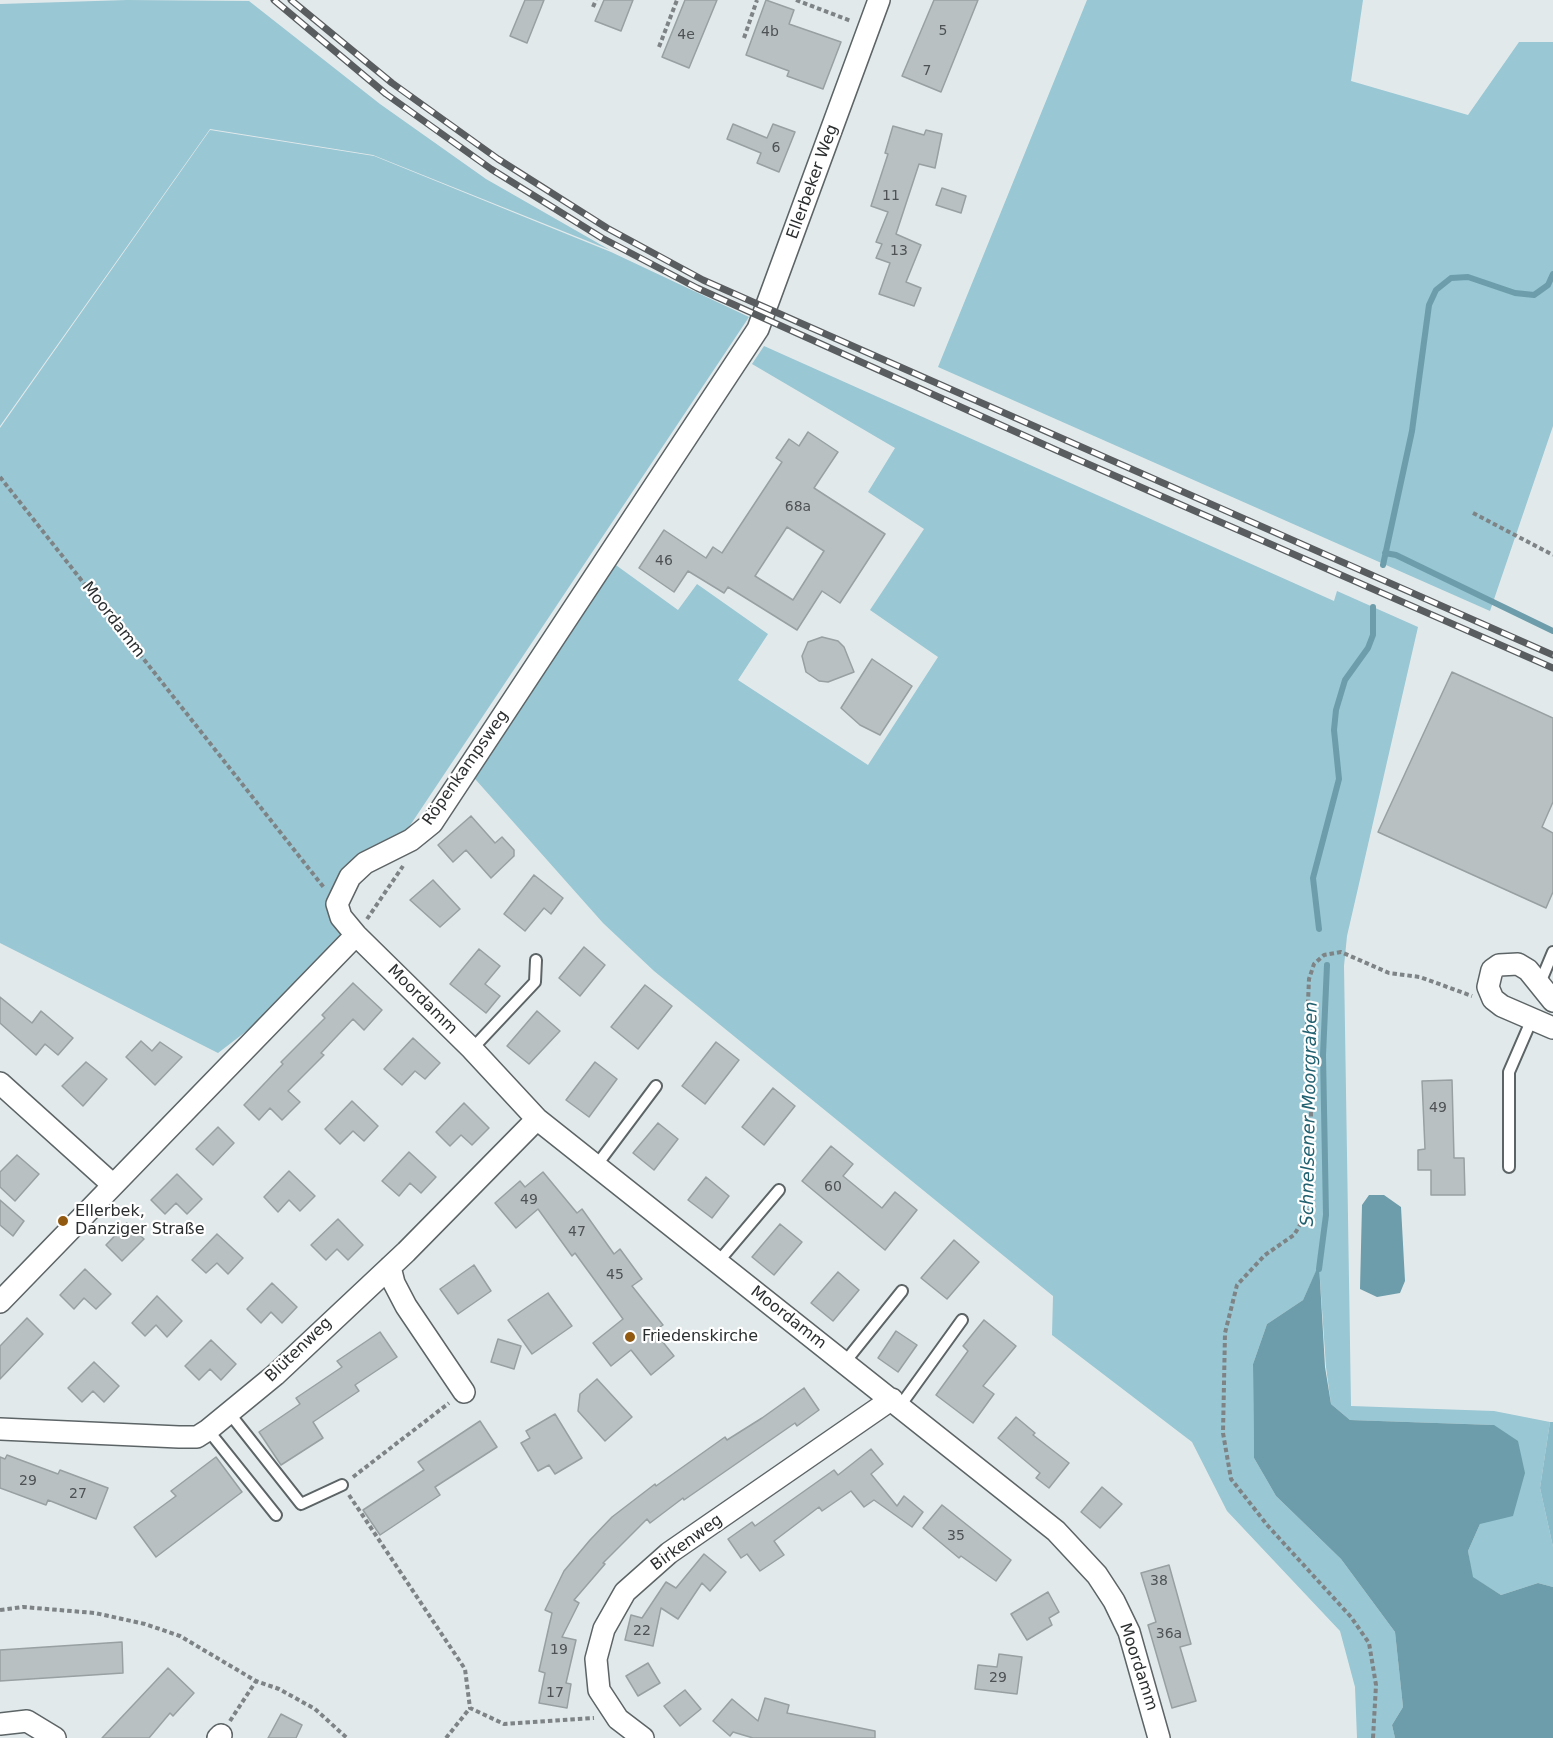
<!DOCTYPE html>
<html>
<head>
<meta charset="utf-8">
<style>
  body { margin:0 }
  canvas { display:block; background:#e1e9eb }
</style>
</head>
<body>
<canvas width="1553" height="1738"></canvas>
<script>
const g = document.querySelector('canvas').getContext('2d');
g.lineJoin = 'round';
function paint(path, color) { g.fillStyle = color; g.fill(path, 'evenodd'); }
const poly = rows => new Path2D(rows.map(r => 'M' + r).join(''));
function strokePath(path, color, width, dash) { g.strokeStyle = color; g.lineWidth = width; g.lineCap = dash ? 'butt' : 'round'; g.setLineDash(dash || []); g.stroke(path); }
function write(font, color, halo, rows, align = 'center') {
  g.font = font + ' "DejaVu Sans",sans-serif'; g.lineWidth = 4.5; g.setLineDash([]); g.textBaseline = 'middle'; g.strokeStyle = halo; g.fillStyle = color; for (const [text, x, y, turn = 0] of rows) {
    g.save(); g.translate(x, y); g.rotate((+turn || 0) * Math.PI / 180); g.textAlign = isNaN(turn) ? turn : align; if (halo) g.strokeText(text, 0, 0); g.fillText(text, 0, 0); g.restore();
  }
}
const green = poly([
  [127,0,249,1,380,104,486,179,610,250,373,155,210,129,0,426,0,4],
  [1087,0,1363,0,1351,81,1468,115,1519,42,1553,42,1553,426,1490,611,938,367],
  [210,130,374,156,611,252,749,317,403,836,345,878,352,950,218,1053,0,943,0,428],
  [764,346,1334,601,1337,591,1418,627,1347,936,1344,966,1351,1406,1494,1411,1550,1422,1540,1488,1553,1547,1553,1587,1538,1583,1501,1595,1472,1577,1468,1551,1480,1524,1494,1425,1350,1420,1331,1404,1326,1367,1319,1265,1303,1300,1267,1324,1253,1364,1254,1458,1276,1496,1341,1559,1395,1632,1403,1707,1392,1725,1395,1738,1357,1738,1355,1687,1340,1631,1227,1511,1192,1442,1052,1335,1053,1296,654,971,603,923,468,771,613,563,678,610,697,584,768,634,738,680,868,765,938,657,870,610,924,529,868,492,895,448,752,364]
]);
const forest = poly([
  [1550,1422,1553,1422,1553,1547,1540,1488]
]);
const water = poly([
  [1369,1195,1384,1195,1401,1207,1405,1281,1400,1293,1377,1297,1360,1289,1362,1205],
  [1319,1264,1325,1367,1331,1404,1350,1420,1494,1425,1518,1441,1525,1473,1513,1516,1480,1524,1468,1551,1473,1577,1501,1595,1538,1583,1553,1587,1553,1738,1395,1738,1392,1725,1403,1707,1395,1632,1341,1559,1276,1496,1254,1458,1253,1364,1267,1324,1303,1300]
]);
const stream = poly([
  [1385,553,1396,555,1553,631],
  [1383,565,1412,431,1429,305,1436,290,1451,278,1468,277,1515,293,1534,295,1548,285,1553,274],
  [1319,929,1313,878,1339,779,1334,730,1336,710,1345,680,1368,648,1373,635,1373,607],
  [1319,1269,1326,1215,1323,1055,1327,965]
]);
const building = poly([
  [525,0,544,0,527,43,510,36,525,0],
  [604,0,633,0,621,31,595,21,604,0],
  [685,0,717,0,689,68,662,57,685,0],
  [766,0,794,10,789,24,841,42,823,89,787,76,789,71,746,55,766,0],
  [934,0,978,0,941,92,902,76,934,0],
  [733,124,767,138,773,124,795,132,779,172,757,163,761,153,727,139,733,124],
  [893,126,924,135,926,130,942,134,935,168,919,164,896,234,921,245,906,282,921,288,914,306,879,294,890,263,876,258,882,244,876,242,888,212,871,206,888,154,885,153,893,126],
  [942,188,966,196,961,213,936,205,942,188],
  [808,432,838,452,814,488,885,534,840,603,822,591,797,630,728,587,724,593,688,571,674,592,639,568,664,530,706,558,713,547,722,553,782,462,776,458,789,439,799,446,808,432],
  [787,527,824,551,793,600,755,576,787,527],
  [822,637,838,641,844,647,854,672,828,682,819,681,806,672,802,656,808,642,822,637],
  [872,659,912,686,880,735,860,725,841,708,872,659],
  [1452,672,1553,718,1553,802,1542,827,1553,833,1553,892,1546,908,1378,832,1452,672],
  [471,816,495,843,502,837,514,850,514,856,491,878,466,850,453,862,438,845,471,816],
  [534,875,563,898,551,914,544,908,525,931,504,914,534,875],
  [433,880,460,909,440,927,410,900,433,880],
  [584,947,605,965,580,996,559,978,584,947],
  [479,949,500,966,485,984,500,996,486,1013,450,984,479,949],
  [353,983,382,1010,364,1030,353,1019,321,1053,324,1055,288,1091,300,1102,282,1120,270,1108,259,1120,244,1105,283,1064,281,1062,325,1018,322,1015,353,983],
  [645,985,672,1006,638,1049,611,1027,645,985],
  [0,997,32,1023,41,1011,73,1038,58,1055,45,1044,36,1055,0,1023,0,997],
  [537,1011,560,1031,529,1064,507,1046,537,1011],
  [413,1038,440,1063,425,1079,415,1071,402,1085,384,1069,413,1038],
  [141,1041,152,1051,160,1042,182,1057,155,1085,126,1057,141,1041],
  [716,1042,739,1060,705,1104,682,1086,716,1042],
  [86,1062,107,1079,83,1106,62,1086,86,1062],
  [595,1062,617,1079,589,1117,566,1100,595,1062],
  [1452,1080,1454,1158,1464,1158,1465,1195,1431,1195,1431,1170,1418,1170,1418,1150,1425,1149,1422,1081,1452,1080],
  [773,1088,795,1106,764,1145,742,1127,773,1088],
  [352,1101,378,1126,364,1141,353,1131,340,1144,325,1129,352,1101],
  [464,1103,489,1128,472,1145,461,1135,450,1146,436,1132,464,1103],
  [658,1123,678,1139,654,1170,633,1153,658,1123],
  [218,1127,234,1143,213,1165,196,1149,218,1127],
  [831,1146,853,1164,843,1176,882,1208,895,1192,917,1210,885,1250,802,1181,831,1146],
  [409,1152,436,1177,421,1193,410,1183,399,1196,382,1181,409,1152],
  [17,1155,39,1174,15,1201,0,1187,0,1172,17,1155],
  [289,1171,315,1196,300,1211,289,1200,278,1212,264,1197,289,1171],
  [543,1172,577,1213,582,1209,614,1254,620,1249,642,1279,632,1286,663,1325,654,1331,674,1356,651,1375,631,1350,611,1366,593,1343,623,1319,575,1253,572,1256,538,1209,516,1228,495,1203,520,1181,525,1187,543,1172],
  [177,1174,202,1199,187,1214,176,1203,165,1214,151,1200,177,1174],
  [706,1177,729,1196,712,1218,688,1200,706,1177],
  [0,1200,24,1221,13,1236,0,1225,0,1200],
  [338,1219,363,1245,348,1260,337,1249,326,1260,311,1245,338,1219],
  [127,1223,144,1239,122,1261,106,1245,127,1223],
  [780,1224,802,1242,774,1275,752,1257,780,1224],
  [217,1234,243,1258,228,1274,217,1263,206,1273,192,1260,217,1234],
  [954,1240,979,1262,947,1299,921,1278,954,1240],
  [474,1265,491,1291,458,1314,440,1289,474,1265],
  [85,1269,111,1294,96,1309,84,1298,74,1309,60,1295,85,1269],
  [838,1272,859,1290,833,1321,811,1303,838,1272],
  [272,1283,297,1307,282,1323,271,1312,261,1323,247,1309,272,1283],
  [548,1293,572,1326,532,1354,508,1320,548,1293],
  [157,1296,182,1321,167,1337,156,1325,145,1336,132,1323,157,1296],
  [27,1318,43,1334,0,1379,0,1346,27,1318],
  [984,1320,1016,1346,983,1386,994,1394,973,1423,936,1395,968,1351,963,1346,984,1320],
  [896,1331,917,1345,898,1372,878,1358,896,1331],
  [380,1332,397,1357,355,1385,359,1391,313,1422,323,1438,281,1465,259,1432,300,1404,296,1398,342,1367,337,1361,380,1332],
  [498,1339,521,1346,514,1369,491,1362,498,1339],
  [211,1340,236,1364,221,1380,210,1369,199,1380,185,1366,211,1340],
  [94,1362,119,1386,104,1402,93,1391,82,1402,68,1388,94,1362],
  [597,1379,632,1417,605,1441,578,1411,580,1394,597,1379],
  [804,1388,819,1410,797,1426,795,1423,684,1500,683,1498,650,1523,647,1519,603,1563,605,1564,574,1600,579,1603,562,1637,576,1640,566,1683,571,1684,567,1708,539,1703,545,1673,539,1671,552,1613,545,1610,564,1571,590,1540,612,1517,655,1484,656,1486,725,1437,727,1440,762,1418,804,1388],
  [555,1414,582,1458,555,1474,549,1465,538,1471,521,1443,530,1438,526,1431,555,1414],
  [1016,1417,1035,1433,1033,1435,1069,1463,1049,1488,1036,1478,1040,1473,998,1438,1016,1417],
  [480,1421,497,1447,435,1487,440,1495,380,1535,363,1510,424,1470,418,1462,480,1421],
  [871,1449,883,1464,871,1474,897,1506,904,1496,923,1512,912,1527,874,1500,864,1507,851,1491,822,1511,819,1507,774,1541,784,1555,760,1571,747,1554,741,1558,728,1539,752,1522,755,1526,834,1470,838,1475,871,1449],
  [7,1455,58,1474,60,1470,108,1488,96,1519,48,1500,46,1505,0,1488,0,1457,5,1459,7,1455],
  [216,1457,242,1492,156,1557,134,1527,176,1496,171,1491,216,1457],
  [1102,1487,1122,1504,1100,1528,1081,1512,1102,1487],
  [942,1505,1011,1560,996,1581,961,1556,959,1558,923,1528,942,1505],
  [704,1554,726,1572,710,1591,702,1583,678,1619,661,1608,653,1646,625,1640,631,1615,642,1618,666,1582,676,1588,704,1554],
  [1169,1565,1191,1644,1180,1647,1196,1701,1172,1708,1148,1625,1156,1622,1141,1573,1169,1565],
  [1048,1592,1059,1612,1049,1618,1052,1625,1027,1640,1011,1614,1048,1592],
  [122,1642,123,1673,0,1681,0,1650,122,1642],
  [999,1654,1022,1657,1017,1694,975,1689,978,1665,997,1667,999,1654],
  [648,1663,660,1683,638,1696,626,1676,648,1663],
  [168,1668,194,1693,173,1716,170,1713,149,1738,102,1738,168,1668],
  [685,1690,701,1709,680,1726,664,1706,685,1690],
  [765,1698,789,1705,787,1713,875,1731,875,1738,753,1738,733,1732,730,1736,713,1721,732,1699,758,1721,765,1698],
  [281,1714,302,1725,296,1738,268,1738,281,1714]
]);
const path = poly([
  [796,0,851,21],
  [593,7,596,0],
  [744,38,757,0],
  [659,47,677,0],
  [0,477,325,889],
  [1473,513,1553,555],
  [367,919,403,866],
  [353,1477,449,1403],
  [349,1495,465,1669,470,1708,504,1724,594,1718],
  [0,1610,23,1607,95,1613,145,1624,180,1636,256,1681,279,1689,315,1709,347,1738],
  [230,1721,256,1681],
  [446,1738,470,1708],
  [1373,1738,1376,1685,1369,1643,1351,1617,1268,1526,1231,1479,1223,1433,1225,1333,1237,1285,1265,1255,1294,1235,1307,1213,1310,1187,1311,1115,1307,1025,1309,979,1314,964,1324,955,1341,952,1389,973,1420,977,1472,996]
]);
const lane = poly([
  [1540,983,1553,952],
  [472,1049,535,982,536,960],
  [596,1166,656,1086],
  [1509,1167,1509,1072,1532,1019],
  [718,1262,779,1190],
  [845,1362,902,1291],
  [900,1406,962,1320],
  [230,1414,301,1504,342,1485],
  [208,1430,276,1515]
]);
const street = poly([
  [879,0,758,329,432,823,411,840,365,863,350,877,337,904,341,917,356,935,472,1049,537,1119,1056,1531,1097,1575,1114,1601,1129,1632,1159,1738],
  [1553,1001,1528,970,1518,964,1499,965,1492,970,1488,987,1493,999,1502,1006,1553,1028],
  [0,1083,112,1184],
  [390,1267,394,1283,406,1306,464,1392],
  [0,1302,356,935],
  [0,1429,179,1437,197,1437,208,1430,275,1375,406,1252,537,1119],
  [0,1724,27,1721,55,1738],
  [218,1738,221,1735],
  [643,1738,618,1719,599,1690,596,1659,604,1629,625,1592,669,1553,892,1399]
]);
const rail = poly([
  [274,0,386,94,491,169,602,238,697,288,1056,450,1553,668],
  [291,0,392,83,498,159,607,228,703,280,1553,655]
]);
const markers = [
  [63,1221,6,"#915a10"],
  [630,1337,6,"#915a10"]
];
const numberNames = [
  ["5",943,31],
  ["4b",770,32],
  ["4e",686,35],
  ["7",927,71],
  ["6",776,148],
  ["11",891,196],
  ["13",899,251],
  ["68a",798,507],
  ["46",664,561],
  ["49",1438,1108],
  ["60",833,1187],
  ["49",529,1200],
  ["47",577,1232],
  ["45",615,1275],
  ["29",28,1481],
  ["27",78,1494],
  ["35",956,1536],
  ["38",1159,1581],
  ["22",642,1631],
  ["36a",1169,1634],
  ["19",559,1650],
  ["29",998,1678],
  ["17",555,1693]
];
const streetNames = [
  ["Ellerbeker Weg",813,182,-70],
  ["Moordamm",113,620,52],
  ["Röpenkampsweg",466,768,-55],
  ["Moordamm",422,1000,45],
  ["Moordamm",788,1318,38],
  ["Blütenweg",299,1350,-44],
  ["Birkenweg",687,1543,-36],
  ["Moordamm",1138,1667,72]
];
const poiNames = [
  ["Ellerbek,",75,1212],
  ["Danziger Straße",75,1230],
  ["Friedenskirche",642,1337]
];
const waterNames = [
  ["Schnelsener Moorgraben",1310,1114,-89]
];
paint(green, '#99c7d4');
paint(forest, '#89bac8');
paint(water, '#6d9daa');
strokePath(stream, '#6d9daa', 6);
paint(building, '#b8c0c2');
strokePath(building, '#98a0a2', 1.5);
strokePath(lane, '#5d6466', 14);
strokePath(street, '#5d6466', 24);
strokePath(path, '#7e8385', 4, [4.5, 3]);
strokePath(lane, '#fff', 10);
strokePath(street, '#fff', 21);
strokePath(rail, '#595d5f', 7);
strokePath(rail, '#fff', 4.5, [14]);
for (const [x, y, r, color] of markers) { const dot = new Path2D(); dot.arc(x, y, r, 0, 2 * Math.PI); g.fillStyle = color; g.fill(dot); strokePath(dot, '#fff', 2); }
write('14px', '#4e5254', null, numberNames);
write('16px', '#2b2e2f', '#fff', streetNames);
write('16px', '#2b2e2f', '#fff', poiNames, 'left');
write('italic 18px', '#216170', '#fff', waterNames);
</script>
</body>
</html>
